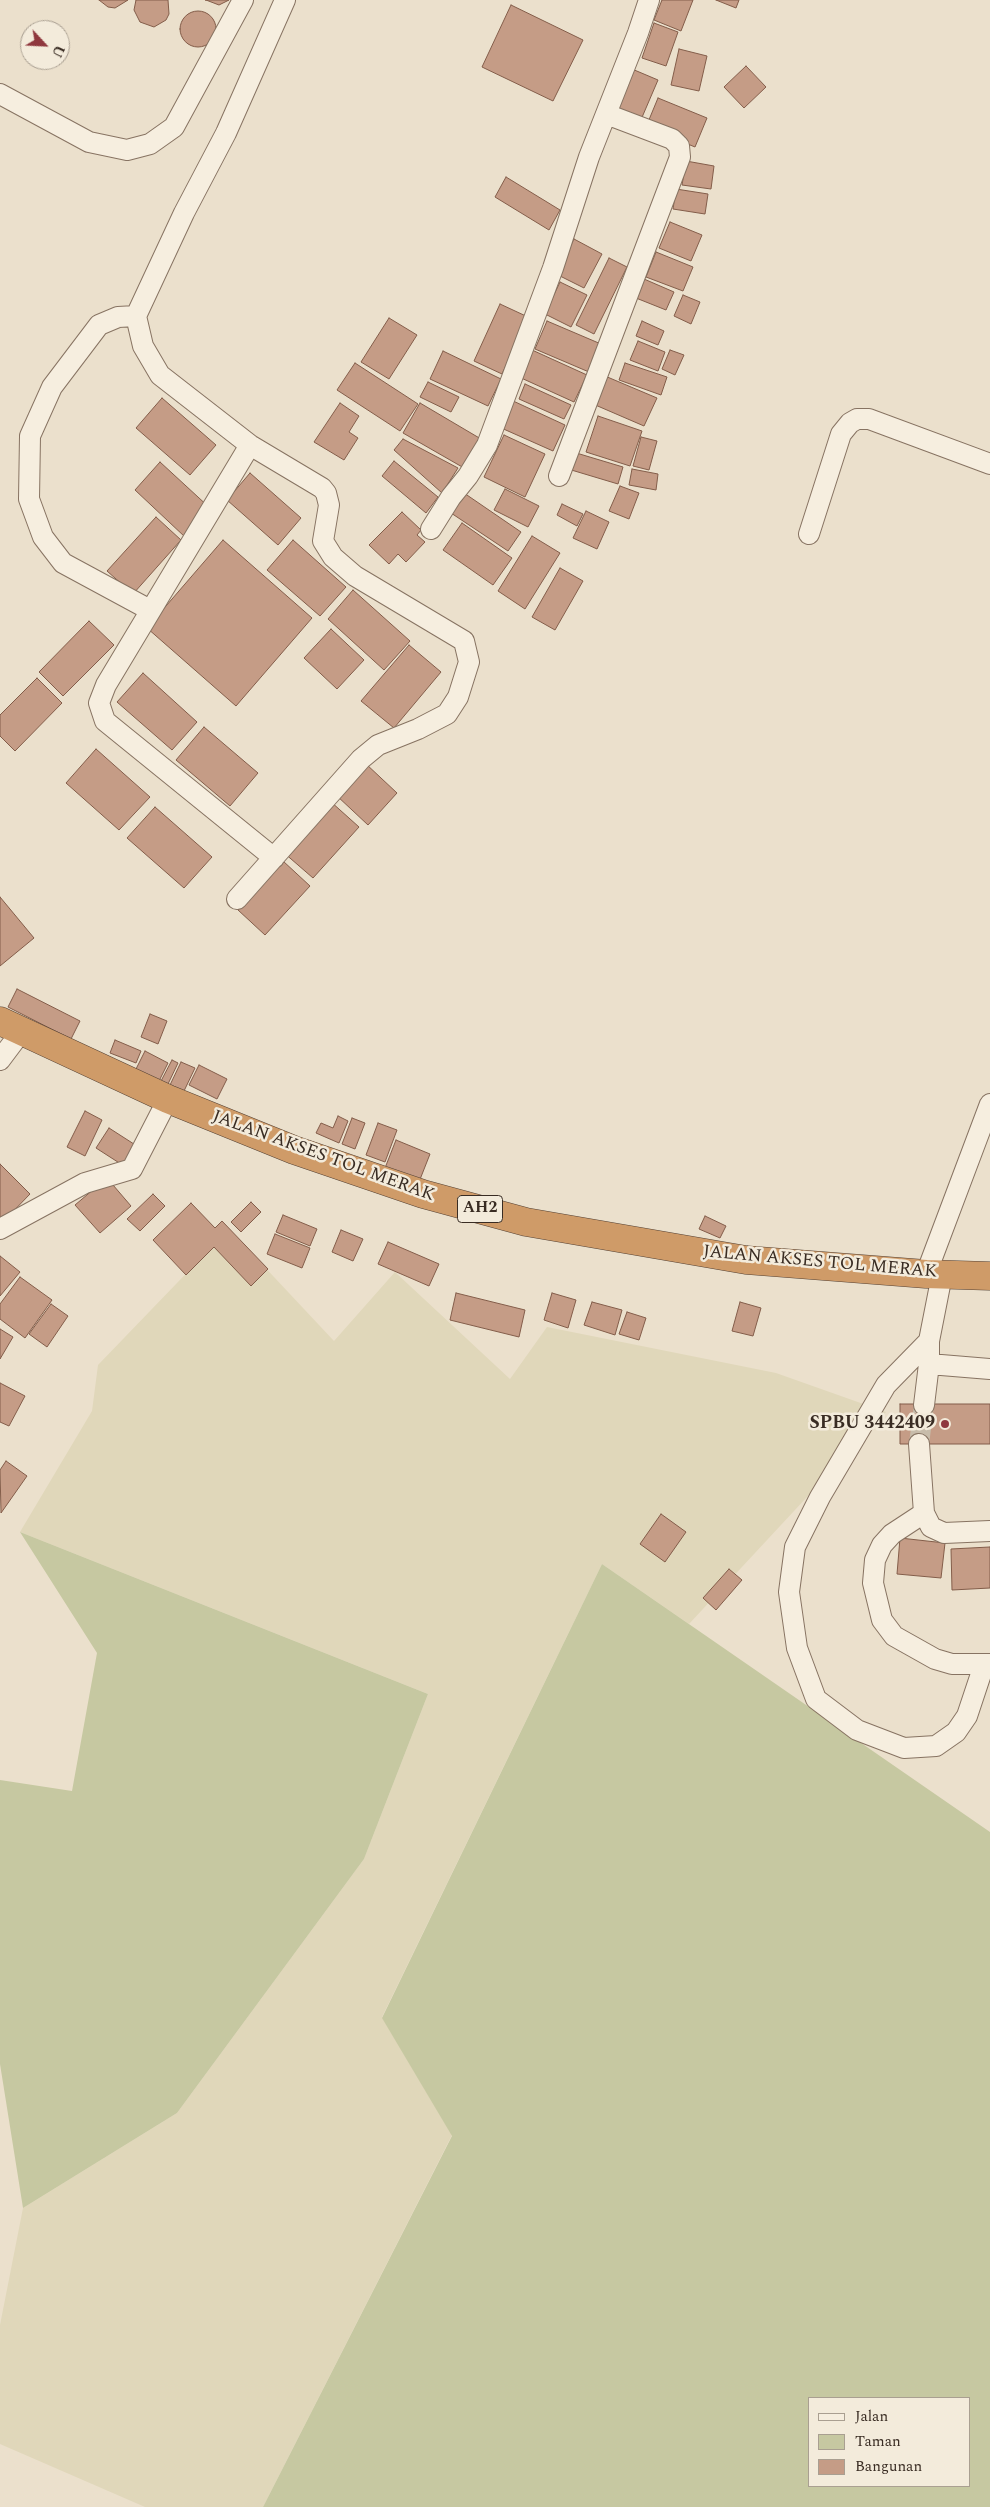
<!DOCTYPE html>
<html>
<head>
<meta charset="utf-8">
<style>
  body { margin:0 }
  #map { position:relative; width:990px; height:2507px; overflow:hidden; background:#ebe0cc; font-family:Spectral,serif }
  canvas { display:block }
  .legend { position:absolute; left:808px; top:2397px; width:162px; height:90px; box-sizing:border-box; background:#f3ebdb; border:1px solid #a99f91; margin:0; padding:6px 9px; list-style:none; font-size:15px; color:#392c23 }
  .legend li { display:flex; align-items:center; gap:10px; height:25px }
  .legend b { width:25px; border:1px solid #a99f91 }
  .north { position:absolute; left:20px; top:20px; width:50px; height:50px; box-sizing:border-box; background:#f3ebdb; border:1px solid #a99f91; border-radius:50%; rotate:115deg; font-size:14px; font-weight:700; line-height:20px; text-align:center; color:#392c23 }
  .north::after { content:''; display:block; margin:auto; width:18px; height:22px; background:#8f383e; clip-path:polygon(50% 0,100% 100%,50% 72%,0 100%) }
</style>
</head>
<body>
<div id="map">
<canvas width="990" height="2507"></canvas>
<ul class="legend">
<li><b style="height:6px;background:#f6eedf"></b>Jalan</li>
<li><b style="height:14px;background:#c6c8a1"></b>Taman</li>
<li><b style="height:14px;background:#c59c86"></b>Bangunan</li>
</ul>
<div class="north">U</div>
</div>
<script>
const g = document.querySelector('canvas').getContext('2d');
g.lineJoin = 'round';
function paint(path, color) { g.fillStyle = color; g.fill(path, 'evenodd'); }
const poly = rows => new Path2D(rows.map(r => 'M' + r).join(''));
function strokePath(path, color, width, dash) { g.strokeStyle = color; g.lineWidth = width; g.lineCap = dash ? 'butt' : 'round'; g.setLineDash(dash || []); g.stroke(path); }
function write(font, color, halo, rows, align = 'center') {
  g.font = font + ' Spectral,serif'; g.lineWidth = 5; g.setLineDash([]); g.textBaseline = 'middle'; g.strokeStyle = halo; g.fillStyle = color; for (const [text, x, y, turn = 0] of rows) {
    g.save(); g.translate(x, y); g.rotate((+turn || 0) * Math.PI / 180); g.textAlign = isNaN(turn) ? turn : align; if (halo) g.strokeText(text, 0, 0); g.fillText(text, 0, 0); g.restore();
  }
}
const farmland = poly([
  [229,1229,334,1341,395,1272,510,1379,547,1327,776,1373,886,1412,689,1624,602,1564,382,2017,452,2135,263,2507,145,2507,0,2444,0,2325,23,2208,177,2113,364,1859,428,1694,20,1532,92,1411,98,1365]
]);
const green = poly([
  [20,1532,428,1694,364,1859,177,2113,23,2208,0,2064,0,1780,72,1791,97,1653],
  [602,1564,990,1832,990,2507,263,2507,452,2136,382,2018],
  [809,2398,969,2398,969,2486,809,2486]
]);
const building = poly([
  [99,0,128,0,115,8,108,7,99,0],
  [136,0,168,0,169,14,166,20,154,27,140,22,134,10,136,0],
  [206,0,205,0,229,0,219,5,206,0],
  [662,0,693,0,681,31,654,20,662,0],
  [716,0,739,0,736,8,716,0],
  [511,5,583,40,553,101,482,67,511,5],
  '180 29a18 18 0 1 1 36 0a18 18 0 1 1-36 0Z',
  [654,23,678,32,666,66,642,58,654,23],
  [679,49,707,56,699,91,671,85,679,49],
  [746,66,766,87,744,108,724,87,746,66],
  [632,69,658,80,640,122,614,111,632,69],
  [658,98,707,118,695,147,646,127,658,98],
  [686,161,714,166,711,189,682,185,686,161],
  [506,177,560,210,549,230,495,197,506,177],
  [676,189,708,194,705,214,673,209,676,189],
  [670,222,702,235,691,261,659,248,670,222],
  [574,239,602,254,584,288,556,274,574,239],
  [656,252,693,267,683,291,646,277,656,252],
  [609,258,627,267,594,334,576,325,609,258],
  [644,279,674,292,666,310,636,298,644,279],
  [560,282,587,295,571,327,545,314,560,282],
  [683,295,700,302,691,324,674,316,683,295],
  [500,304,528,317,502,374,474,361,500,304],
  [389,318,417,335,389,379,361,362,389,318],
  [547,321,601,344,589,372,535,349,547,321],
  [642,321,664,331,658,345,636,336,642,321],
  [638,341,665,352,658,371,630,360,638,341],
  [532,350,587,375,574,402,519,377,532,350],
  [670,350,684,355,675,375,662,369,670,350],
  [443,351,501,379,488,406,430,379,443,351],
  [355,363,418,404,400,431,337,390,355,363],
  [625,363,667,377,661,395,619,380,625,363],
  [605,376,657,398,644,426,593,404,605,376],
  [428,382,459,397,451,412,420,397,428,382],
  [525,384,571,405,564,419,519,399,525,384],
  [162,398,216,445,190,475,136,428,162,398],
  [511,400,565,425,553,451,499,427,511,400],
  [340,403,359,416,349,432,358,438,344,460,314,442,340,403],
  [420,403,481,439,464,468,403,433,420,403],
  [598,416,642,431,630,466,586,452,598,416],
  [504,435,545,454,525,497,484,477,504,435],
  [641,437,657,441,649,470,633,466,641,437],
  [403,439,458,468,442,493,394,450,403,439],
  [573,452,623,467,618,484,568,469,573,452],
  [394,461,438,497,426,513,382,476,394,461],
  [160,462,211,509,185,537,135,490,160,462],
  [632,469,658,474,656,490,629,485,632,469],
  [250,473,301,518,278,545,227,500,250,473],
  [620,486,639,493,629,519,609,511,620,486],
  [505,489,539,506,528,527,494,510,505,489],
  [464,493,521,532,508,551,451,513,464,493],
  [562,504,583,514,577,526,557,515,562,504],
  [586,511,609,522,597,549,573,538,586,511],
  [402,512,421,530,417,535,425,542,406,562,398,554,389,564,369,545,402,512],
  [156,517,181,540,133,594,107,571,156,517],
  [462,523,512,558,493,585,443,550,462,523],
  [532,536,560,553,525,609,498,591,532,536],
  [223,540,312,618,236,706,147,628,223,540],
  [293,540,346,587,320,616,267,570,293,540],
  [560,568,583,581,555,630,532,617,560,568],
  [353,590,410,641,384,670,328,619,353,590],
  [89,621,114,645,63,696,39,672,89,621],
  [331,629,364,660,337,689,304,658,331,629],
  [409,645,441,672,394,728,361,701,409,645],
  [143,673,197,722,172,750,117,702,143,673],
  [37,678,62,703,15,751,0,736,0,715,37,678],
  [204,727,258,773,230,806,176,760,204,727],
  [96,749,150,797,119,830,66,783,96,749],
  [365,763,397,793,368,825,336,795,365,763],
  [330,801,359,827,313,878,283,852,330,801],
  [155,807,212,857,184,888,127,838,155,807],
  [283,861,310,886,265,935,238,910,283,861],
  [0,897,34,938,0,966,0,897],
  [17,989,80,1021,71,1039,8,1007,17,989],
  [150,1014,167,1021,158,1044,141,1037,150,1014],
  [115,1040,141,1051,136,1063,110,1053,115,1040],
  [145,1051,168,1063,158,1083,135,1071,145,1051],
  [172,1060,178,1063,168,1084,161,1081,172,1060],
  [181,1062,195,1068,184,1091,170,1085,181,1062],
  [199,1065,227,1079,217,1099,189,1085,199,1065],
  [85,1111,102,1120,85,1156,67,1147,85,1111],
  [338,1116,348,1121,339,1143,316,1133,321,1123,333,1128,338,1116],
  [352,1118,365,1123,355,1149,342,1144,352,1118],
  [378,1123,397,1130,385,1162,366,1155,378,1123],
  [109,1128,137,1146,124,1166,96,1148,109,1128],
  [396,1140,430,1154,419,1182,385,1168,396,1140],
  [0,1164,30,1194,0,1225,0,1164],
  [107,1178,131,1206,100,1233,75,1205,107,1178],
  [153,1194,165,1206,140,1231,127,1219,153,1194],
  [251,1202,261,1212,241,1232,231,1222,251,1202],
  [191,1203,215,1228,222,1221,268,1269,251,1286,214,1247,186,1275,153,1240,191,1203],
  [283,1215,317,1229,310,1246,276,1232,283,1215],
  [705,1216,726,1226,720,1238,699,1229,705,1216],
  [341,1230,363,1239,353,1261,332,1252,341,1230],
  [275,1234,310,1248,302,1268,267,1254,275,1234],
  [388,1242,439,1264,429,1286,378,1264,388,1242],
  [0,1256,20,1272,0,1296,0,1256],
  [20,1277,52,1300,25,1338,0,1319,0,1304,20,1277],
  [456,1293,525,1310,519,1337,450,1320,456,1293],
  [552,1293,576,1300,568,1328,544,1320,552,1293],
  [592,1302,622,1310,615,1335,584,1325,592,1302],
  [740,1302,761,1308,753,1336,732,1331,740,1302],
  [51,1304,68,1316,47,1347,29,1334,51,1304],
  [627,1312,646,1318,639,1340,619,1334,627,1312],
  [0,1329,13,1337,0,1359,0,1329],
  [0,1383,25,1396,9,1426,0,1422,0,1383],
  [900,1404,990,1404,990,1444,900,1444,900,1404],
  [6,1461,27,1476,1,1513,0,1470,6,1461],
  [661,1514,686,1532,665,1562,640,1544,661,1514],
  [900,1538,945,1543,941,1578,897,1574,900,1538],
  [990,1547,990,1588,952,1590,951,1549,990,1547],
  [729,1569,742,1580,716,1610,703,1598,729,1569]
]);
const minorTunnel = poly([
  [919,1444,924,1405]
]);
const minor = poly([
  [0,94,89,142,127,150,150,144,174,127,243,0],
  [136,316,118,317,99,325,52,387,30,436,29,499,43,537,63,563,150,610],
  [250,445,106,685,99,703,105,721,274,858],
  [559,476,680,157,679,146,672,139,606,114],
  [431,529,451,497,468,476,487,445,553,268,589,157,638,33,649,0],
  [809,534,841,434,850,423,857,419,869,419,990,464],
  [237,899,361,759,378,745,418,729,447,714,458,697,469,662,464,641,355,576,333,557,323,541,329,505,326,493,322,488,250,445,160,375,143,346,136,316,184,213,226,133,285,0],
  [0,1060,21,1032],
  [0,1229,85,1183,132,1169,168,1099],
  [926,1274,990,1104],
  [929,1341,886,1385,820,1497,795,1547,789,1592,797,1648,816,1699,857,1730,904,1748,936,1746,956,1732,967,1716,984,1665],
  [929,1364,990,1369],
  [924,1405,929,1364,929,1341,942,1275],
  [919,1444,924,1513,931,1527,944,1533,990,1531],
  [924,1513,892,1534,882,1545,875,1560,873,1583,882,1620,894,1636,935,1659,952,1664,990,1664]
]);
const highway = poly([
  [0,1021,168,1099,294,1150,423,1194,526,1222,746,1260,926,1274,990,1276]
]);
const markers = [
  [945,1424,5,"#8f383e"]
];
const shields = [
  [480,1209,45]
];
const shieldNames = [
  ["AH2",480,1209]
];
const streetNames = [
  ["JALAN AKSES TOL MERAK",323,1157,20],
  ["JALAN AKSES TOL MERAK",820,1263,5]
];
const poiNames = [
  ["SPBU 3442409",935,1424]
];
paint(farmland, '#e0d7ba');
paint(green, '#c6c8a1');
paint(building, '#c59c86');
strokePath(building, '#835d4a', 1);
strokePath(minorTunnel, '#c7bcaa', 20, [20, 10]);
strokePath(minor, '#877362', 22);
strokePath(highway, '#554235', 29);
strokePath(minor, '#f6eedf', 20);
strokePath(highway, '#cf9b68', 28);
for (const [x, y, r, color] of markers) { const dot = new Path2D(); dot.arc(x, y, r, 0, 2 * Math.PI); g.fillStyle = color; g.fill(dot); strokePath(dot, '#f3ebdb', 2); }
for (const [x, y, w] of shields) { const box = new Path2D(); box.roundRect(x - w / 2, y - 13.5, w, 27, 4); g.fillStyle = '#f3ebdb'; g.fill(box); strokePath(box, '#392c23', 1); }
write('bold 16px', '#392c23', null, shieldNames);
write('18px', '#392c23', '#f3ebdb', streetNames);
write('bold 18px', '#392c23', '#f3ebdb', poiNames, 'right');
</script>
</body>
</html>
